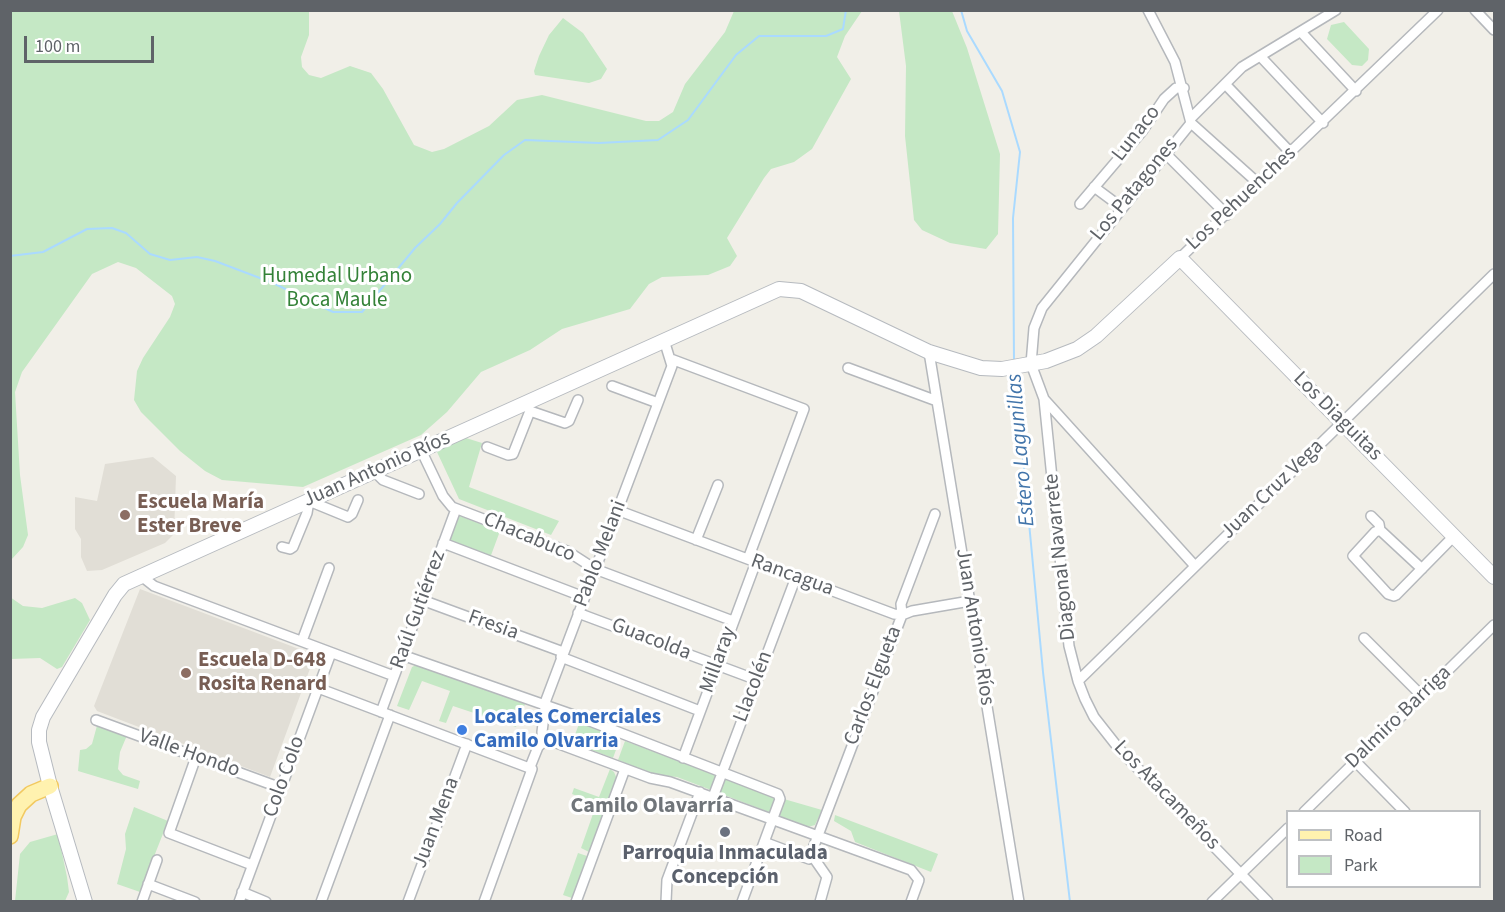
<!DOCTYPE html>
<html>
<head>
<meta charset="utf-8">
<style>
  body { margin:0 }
  #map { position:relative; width:1505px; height:912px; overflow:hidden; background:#f1efe8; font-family:"Source Sans 3",sans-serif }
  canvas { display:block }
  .frame { position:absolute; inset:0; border:12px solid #5f6368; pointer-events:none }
  .legend { position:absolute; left:1286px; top:810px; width:195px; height:78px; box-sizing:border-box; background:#fff; border:2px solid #bfc1c3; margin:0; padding:8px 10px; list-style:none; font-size:18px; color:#5f6368 }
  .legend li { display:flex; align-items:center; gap:12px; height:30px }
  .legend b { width:30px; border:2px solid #bfc1c3 }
  .scale { position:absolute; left:24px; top:36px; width:130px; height:27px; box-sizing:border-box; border:3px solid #5f6368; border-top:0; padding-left:8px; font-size:18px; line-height:21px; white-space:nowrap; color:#5f6368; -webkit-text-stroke:4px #fff; paint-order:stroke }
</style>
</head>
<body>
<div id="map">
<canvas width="1505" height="912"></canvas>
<div class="frame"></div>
<ul class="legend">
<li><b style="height:8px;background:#fff2af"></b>Road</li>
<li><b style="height:16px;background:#c5e8c5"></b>Park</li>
</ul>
<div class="scale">100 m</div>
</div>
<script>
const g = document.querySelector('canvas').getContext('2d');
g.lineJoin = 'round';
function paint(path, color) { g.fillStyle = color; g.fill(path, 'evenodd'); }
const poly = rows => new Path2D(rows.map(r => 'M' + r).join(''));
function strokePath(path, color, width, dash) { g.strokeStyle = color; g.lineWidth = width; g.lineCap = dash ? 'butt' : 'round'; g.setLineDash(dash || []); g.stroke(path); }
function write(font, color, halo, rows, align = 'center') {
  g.font = font + ' "Source Sans 3",sans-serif'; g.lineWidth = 6; g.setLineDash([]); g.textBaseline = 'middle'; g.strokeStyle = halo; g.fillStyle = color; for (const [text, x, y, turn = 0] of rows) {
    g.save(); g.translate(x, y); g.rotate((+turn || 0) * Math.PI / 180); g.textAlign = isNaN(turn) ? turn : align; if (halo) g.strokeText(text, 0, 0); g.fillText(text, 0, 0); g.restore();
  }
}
const education = poly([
  [153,457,176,476,174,534,165,543,102,570,87,571,81,557,81,539,75,529,75,497,97,501,105,464],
  [140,589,315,655,270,777,97,711,94,706]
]);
const green = poly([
  [11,10,309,11,309,35,301,57,302,67,309,75,321,78,350,66,371,73,383,89,414,145,432,152,444,149,489,126,517,100,542,95,646,121,659,121,673,112,685,84,725,32,734,11,862,11,845,36,837,57,851,79,812,149,794,162,771,169,764,178,727,238,737,256,730,266,708,275,662,277,649,284,630,309,562,329,530,350,481,372,447,412,421,435,303,487,222,480,205,471,180,451,141,412,134,400,137,371,143,358,170,317,175,304,172,296,136,268,118,262,92,274,22,372,15,392,20,475,28,535,23,547,11,560],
  [899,11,952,11,967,48,1000,154,998,234,986,249,950,243,922,230,914,220,905,136,906,66],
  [563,18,583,33,607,69,601,79,589,83,535,75,534,71,539,56,549,35],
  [1344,22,1369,49,1368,60,1362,66,1352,65,1327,39,1331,25],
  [466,438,482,443,469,487,559,521,551,535,459,499,437,452,442,447],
  [457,515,500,531,490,558,447,542],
  [10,597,23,606,42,608,75,598,82,603,90,620,62,667,57,669,40,658,11,659],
  [420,663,525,704,516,727,453,706,446,723,439,721,450,691,422,681,409,710,397,706,412,667],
  [580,721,621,736,613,758,572,743],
  [98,722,128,733,120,752,118,769,123,775,140,781,138,789,78,771,80,750,86,749,92,744],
  [625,741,777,797,822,810,815,825,808,827,677,777,655,775,618,760],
  [610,769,614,772,617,779,606,808,572,794,574,788,599,797],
  [134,807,168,821,140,892,117,884,126,849,125,834],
  [594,811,603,814,589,852,581,848],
  [835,815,938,854,931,872,855,842,851,831,834,821],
  [58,834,67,877,69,892,65,901,15,901,20,854,30,842],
  [578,853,587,856,572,898,563,895]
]);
const stream = poly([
  [961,10,967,31,1002,91,1020,152,1013,218,1014,362],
  [10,256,43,252,87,229,112,228,126,233,150,254,170,260,197,257,215,261,273,283,333,312,362,312,415,248,440,224,457,203,504,155,525,140,599,143,658,140,688,120,736,55,759,36,826,36,843,29,846,10],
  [1015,373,1043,672,1070,902]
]);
const street = poly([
  [1148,10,1175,62,1191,123,1042,308,1034,328,1031,364,1044,399,1069,646,1078,681,1085,699,1094,717,1120,750,1268,902],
  [1475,10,1494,30],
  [1301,32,1356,91],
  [1260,56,1323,123],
  [1226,85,1291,153],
  [1191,118,1242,67,1336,10],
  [1191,123,1259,184],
  [1165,153,1227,215],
  [1094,187,1121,207],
  [1080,204,1143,130,1164,99,1176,88,1184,88],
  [1180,258,1438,10],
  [929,352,1019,902],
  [671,359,804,409,748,559],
  [848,368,937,401],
  [612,386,658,403],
  [1044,399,1195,566],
  [530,411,565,423,569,421,578,400],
  [487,447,508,455,513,454,530,411,526,402],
  [421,450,443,496,452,507,567,551,595,569,733,621],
  [374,471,383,480,419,494],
  [617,510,894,614,902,615,912,611,970,601],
  [1371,516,1379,524,1380,530],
  [696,540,718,485],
  [443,543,584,597],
  [282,547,290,549,293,547,307,513,309,501,348,517,352,514,358,500],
  [1422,569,1380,530,1375,532,1353,556,1388,594,1394,596,1396,595,1454,536],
  [140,575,154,586,394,676],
  [422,600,563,652],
  [578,613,757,680],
  [1364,638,1422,696],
  [302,641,329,568],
  [402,655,582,718,778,794,780,799,742,902],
  [561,657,700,711],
  [1078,681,1494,274],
  [318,688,532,769,484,902],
  [381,712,456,509],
  [96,720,281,788],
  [543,742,551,741,650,778,670,782,911,870,919,880,911,902],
  [543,742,542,732,546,700,672,366,664,340],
  [196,757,169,833,252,865],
  [683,758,756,562],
  [1356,762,1405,812],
  [530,767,538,747,543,742],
  [713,797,796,577],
  [1304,812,1494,625],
  [764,842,809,859,902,615,901,604,935,514],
  [811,854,827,877,820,902],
  [148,884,195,902],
  [242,892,266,902],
  [142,902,157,860],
  [239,902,331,653],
  [321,902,390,715],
  [408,902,467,744],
  [576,902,625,769],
  [666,902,667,880,700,792],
  [1212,902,1288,828]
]);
const secondary = poly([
  [85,902,50,786,39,742,39,730,43,717,115,595,124,584,779,289,801,291,929,352,981,368,1002,369,1046,361,1077,349,1096,336,1180,258,1494,577]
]);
const primary = poly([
  [10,836,13,817,19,805,31,794,50,786]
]);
const markers = [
  [125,515,6,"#8d6e63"],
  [186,673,6,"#8d6e63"],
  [462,730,6,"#3f7fe0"],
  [725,832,6,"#6b7280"]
];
const streetNames = [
  ["Lunaco",1137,134,-52],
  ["Los Patagones",1135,190,-51],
  ["Los Pehuenches",1242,199,-43],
  ["Los Diaguitas",1337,417,45],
  ["Juan Antonio Ríos",377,470,-24],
  ["Juan Cruz Vega",1273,490,-44],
  ["Chacabuco",529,538,23],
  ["Pablo Melani",601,554,-69],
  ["Diagonal Navarrete",1061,557,-96],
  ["Rancagua",792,576,20],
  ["Raúl Gutiérrez",419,610,-70],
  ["Fresia",493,626,20],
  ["Juan Antonio Ríos",974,627,81],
  ["Guacolda",651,640,21],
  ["Millaray",719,660,-70],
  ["Carlos Elgueta",874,686,-69],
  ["Llacolén",754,687,-69],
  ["Dalmiro Barriga",1399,718,-44],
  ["Valle Hondo",189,754,20],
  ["Colo Colo",285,777,-70],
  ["Los Atacameños",1166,796,46],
  ["Juan Mena",437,823,-69]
];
const parkNames = [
  ["Humedal Urbano",337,277],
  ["Boca Maule",337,301]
];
const educationNames = [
  ["Escuela María",137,503],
  ["Ester Breve",137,527],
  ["Escuela D-648",198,661],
  ["Rosita Renard",198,685]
];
const shopNames = [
  ["Locales Comerciales",474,718],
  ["Camilo Olvarria",474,742]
];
const worshipNames = [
  ["Parroquia Inmaculada",725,854],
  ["Concepción",725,878]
];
const waterNames = [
  ["Estero Lagunillas",1022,450,-95]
];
const neighbourhoodNames = [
  ["Camilo Olavarría",652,807]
];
paint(education, '#e1ded6');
paint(green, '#c5e8c5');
strokePath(stream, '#aadaff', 2);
strokePath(street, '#b5b8bc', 12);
strokePath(secondary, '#b6babf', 16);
strokePath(primary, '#f2c960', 18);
strokePath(street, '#fff', 9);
strokePath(secondary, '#fff', 14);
strokePath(primary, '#fff2af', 15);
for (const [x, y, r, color] of markers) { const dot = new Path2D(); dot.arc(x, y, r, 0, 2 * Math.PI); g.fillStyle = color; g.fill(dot); strokePath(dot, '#fff', 2); }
write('21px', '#5f6368', '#fff', streetNames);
write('21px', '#348238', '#fff', parkNames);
write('bold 21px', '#785e54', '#fff', educationNames, 'left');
write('bold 21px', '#366cbe', '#fff', shopNames, 'left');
write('bold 21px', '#5b616d', '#fff', worshipNames);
write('italic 22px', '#4174aa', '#fff', waterNames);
write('bold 22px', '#70757a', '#fff', neighbourhoodNames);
</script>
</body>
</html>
